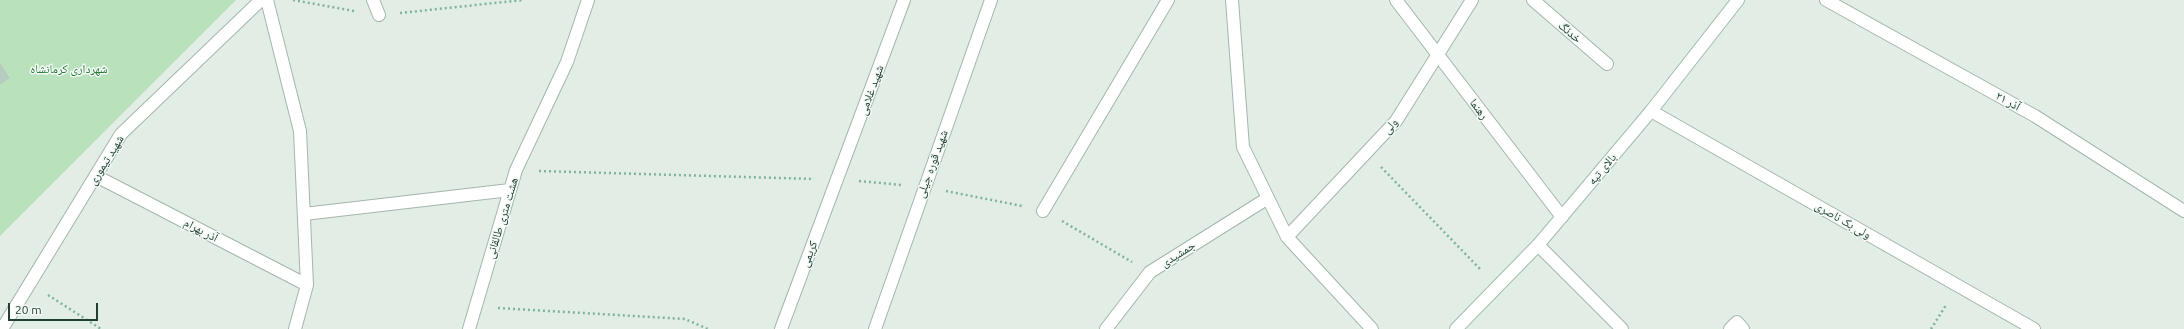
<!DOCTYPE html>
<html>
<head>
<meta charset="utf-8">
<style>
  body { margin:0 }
  #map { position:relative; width:2184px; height:329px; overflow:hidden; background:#e2ede6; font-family:Ubuntu,sans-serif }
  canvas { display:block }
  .scale { position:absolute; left:8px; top:303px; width:90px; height:18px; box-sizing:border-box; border:2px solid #204032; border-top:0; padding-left:5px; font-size:12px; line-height:14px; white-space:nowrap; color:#204032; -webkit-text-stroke:3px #f3f9f5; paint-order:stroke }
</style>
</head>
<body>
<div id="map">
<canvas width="2184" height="329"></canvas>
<div class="scale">20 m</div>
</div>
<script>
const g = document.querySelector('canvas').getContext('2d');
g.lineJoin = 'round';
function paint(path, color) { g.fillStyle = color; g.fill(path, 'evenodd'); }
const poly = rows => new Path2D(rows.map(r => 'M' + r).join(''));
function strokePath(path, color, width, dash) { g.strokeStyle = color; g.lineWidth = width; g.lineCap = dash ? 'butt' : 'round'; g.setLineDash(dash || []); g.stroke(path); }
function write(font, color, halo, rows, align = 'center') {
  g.font = font + ' Ubuntu,"Noto Naskh Arabic",sans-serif'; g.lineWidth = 3; g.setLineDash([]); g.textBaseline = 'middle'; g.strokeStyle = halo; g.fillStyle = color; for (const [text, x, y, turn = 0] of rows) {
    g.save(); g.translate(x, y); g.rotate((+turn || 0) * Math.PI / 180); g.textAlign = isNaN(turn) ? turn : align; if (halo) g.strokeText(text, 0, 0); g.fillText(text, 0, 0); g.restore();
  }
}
const green = poly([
  [0,0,236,0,0,236]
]);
const building = poly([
  [0,64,9,78,0,84,0,64]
]);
const path = poly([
  [293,0,354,11],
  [400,13,523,0],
  [1381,167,1482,271],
  [539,171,814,179],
  [859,181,902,185],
  [946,191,1022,206],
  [1062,221,1132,262],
  [48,295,101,329],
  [498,308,685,319,708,329],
  [1931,329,1946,305]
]);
const lane = poly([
  [1396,0,1562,217]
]);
const street = poly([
  [267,0,300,131,307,285,295,329],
  [373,0,379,15],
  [1232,0,1243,147,1287,237,1372,329],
  [1533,0,1607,64],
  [1826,0,2035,116,2184,211],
  [1651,111,2034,329],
  [96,176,307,285],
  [1043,211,1168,0],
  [304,214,510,190],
  [1287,237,1396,121,1472,0],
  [1538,245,1622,329],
  [2,329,121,134,261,0],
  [469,329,516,170,567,62,588,0],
  [781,329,904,0],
  [875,329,991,0],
  [1106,329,1150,272,1268,198],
  [1730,329,1737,322,1743,329]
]);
const secondary = poly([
  [1456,329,1538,245,1651,111,1738,0]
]);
const streetNames = [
  ["خدنگ",1570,32,41],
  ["شهید غلامی",871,90,-70],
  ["۲۱ آذر",2008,101,29],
  ["رهنما",1479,109,53],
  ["ولی",1390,126,-49],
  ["شهید تیموری",106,160,-58],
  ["شهید قوره جیلی",932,164,-70],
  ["بالای تپه",1602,169,-50],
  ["هشت متری طالقانی",502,218,-73],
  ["ولی بک ناصری",1843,220,30],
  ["آذر بهرام",201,230,28],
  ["کریمی",809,254,-69],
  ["جمشیدی",1178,254,-32]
];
const parkNames = [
  ["شهرداری کرمانشاه",69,69]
];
paint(green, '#b8e1bc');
paint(building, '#b9ccc1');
strokePath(building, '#b3c8bc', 1);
strokePath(lane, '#a4b6ac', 14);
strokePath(street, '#a4b6ac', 14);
strokePath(secondary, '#a2bdaf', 14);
strokePath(path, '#7fb49a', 2.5, [2, 3]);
strokePath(lane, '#fff', 12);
strokePath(street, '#fff', 12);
strokePath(secondary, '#fff', 12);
write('12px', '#204032', '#f3f9f5', streetNames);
write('12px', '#257c38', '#f3f9f5', parkNames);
</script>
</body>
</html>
